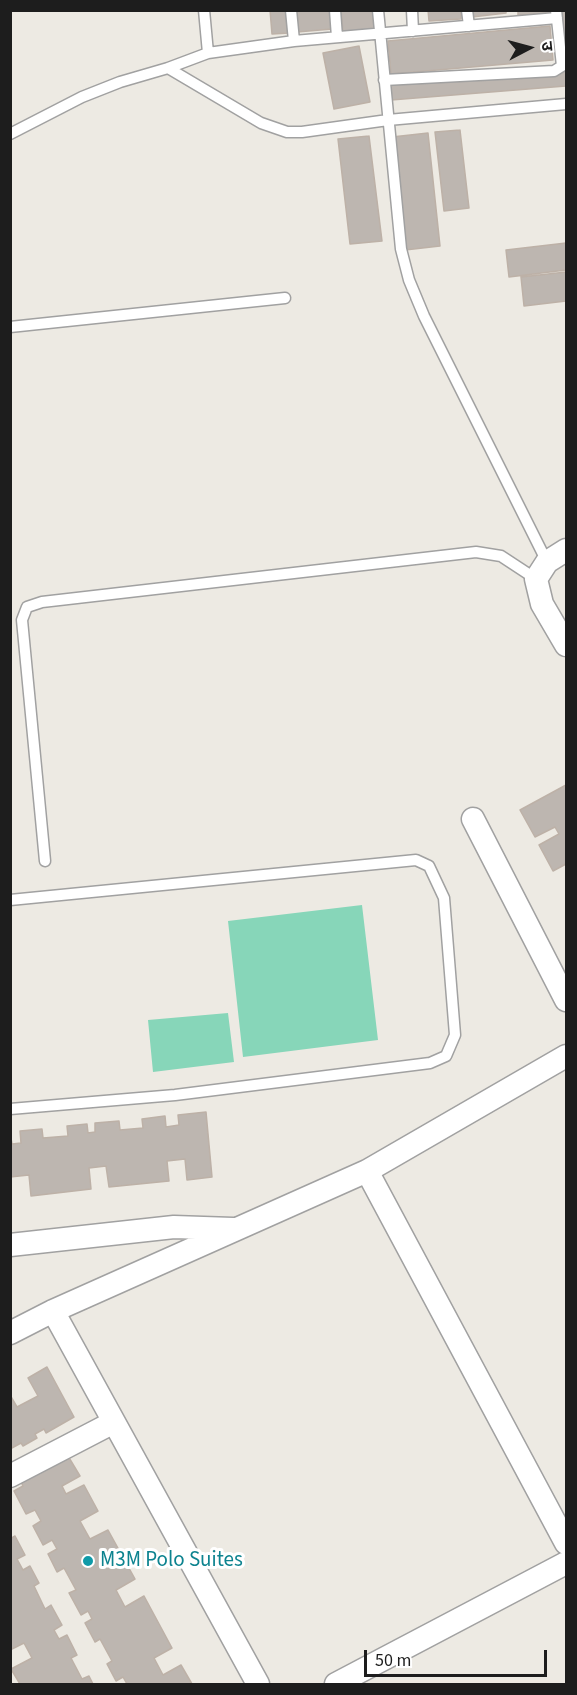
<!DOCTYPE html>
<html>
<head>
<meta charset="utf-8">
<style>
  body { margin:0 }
  #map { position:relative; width:577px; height:1695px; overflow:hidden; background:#edeae3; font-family:"Source Sans 3","Noto Sans Devanagari",sans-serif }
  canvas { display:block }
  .frame { position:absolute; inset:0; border:12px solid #1d1d1d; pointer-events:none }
  .north { position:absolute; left:499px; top:18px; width:60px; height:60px; -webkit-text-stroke:4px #fff; paint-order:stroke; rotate:84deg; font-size:16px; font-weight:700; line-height:24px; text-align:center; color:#1d1d1d }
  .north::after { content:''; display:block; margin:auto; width:21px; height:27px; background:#1d1d1d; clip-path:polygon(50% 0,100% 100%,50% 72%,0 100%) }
  .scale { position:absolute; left:364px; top:1650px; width:183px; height:27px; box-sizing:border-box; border:3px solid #1d1d1d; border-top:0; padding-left:8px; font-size:18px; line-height:21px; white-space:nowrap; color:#1d1d1d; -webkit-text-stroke:4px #fff; paint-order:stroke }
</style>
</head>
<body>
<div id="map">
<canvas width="577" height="1695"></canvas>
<div class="frame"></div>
<div class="north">उ</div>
<div class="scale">50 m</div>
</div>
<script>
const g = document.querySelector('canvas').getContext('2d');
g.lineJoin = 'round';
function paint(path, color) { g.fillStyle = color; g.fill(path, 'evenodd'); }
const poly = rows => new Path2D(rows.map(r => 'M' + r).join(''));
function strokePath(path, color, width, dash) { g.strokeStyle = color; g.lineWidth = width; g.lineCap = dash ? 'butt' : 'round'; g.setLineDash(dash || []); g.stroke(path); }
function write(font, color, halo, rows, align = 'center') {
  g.font = font + ' "Source Sans 3",sans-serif'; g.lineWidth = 6; g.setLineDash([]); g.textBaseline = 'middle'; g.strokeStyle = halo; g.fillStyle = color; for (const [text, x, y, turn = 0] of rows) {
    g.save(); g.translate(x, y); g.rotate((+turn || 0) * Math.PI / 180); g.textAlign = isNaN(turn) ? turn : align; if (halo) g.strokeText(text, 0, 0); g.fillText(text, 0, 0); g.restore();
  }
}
const pitch = poly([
  [362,905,378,1040,243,1057,228,921],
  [228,1013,234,1062,153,1072,148,1020]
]);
const building = poly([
  [270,10,287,10,289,33,272,34,270,10],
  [295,10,330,10,332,29,297,32,295,10],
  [341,10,373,10,374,29,343,32,341,10],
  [428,10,461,10,461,19,429,21,428,10],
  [471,10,506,10,506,13,472,17,471,10],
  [518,10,549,10,549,13,518,15,518,10],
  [561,10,566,10,566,70,561,10],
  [550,26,553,60,391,74,388,41,550,26],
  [359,46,370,102,334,109,323,53,359,46],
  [566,70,566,86,391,100,390,84,566,70],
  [460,130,469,208,444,211,435,132,460,130],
  [428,133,440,246,405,250,392,137,428,133],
  [369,136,382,241,350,244,338,139,369,136],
  [566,243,566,270,509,277,506,250,566,243],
  [566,272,566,301,524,306,521,277,566,272],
  [566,785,566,864,553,871,539,845,559,834,555,827,535,837,520,810,566,785],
  [206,1112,212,1177,187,1180,185,1159,167,1161,169,1181,109,1187,106,1166,89,1168,91,1189,31,1196,29,1175,10,1177,10,1132,12,1144,21,1143,20,1131,42,1129,43,1138,68,1136,67,1126,87,1124,88,1133,95,1132,95,1123,119,1121,120,1130,143,1128,142,1119,165,1116,166,1127,179,1125,178,1115,206,1112],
  [47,1367,74,1417,46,1433,44,1429,35,1434,37,1438,23,1446,21,1443,10,1449,10,1395,17,1407,38,1396,28,1378,47,1367],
  [65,1451,80,1476,62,1486,66,1494,84,1485,98,1511,80,1521,90,1539,108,1530,135,1579,116,1590,125,1607,144,1596,172,1648,154,1658,163,1675,181,1665,192,1684,127,1684,123,1677,116,1681,107,1664,112,1661,100,1639,95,1642,85,1623,92,1619,88,1611,81,1615,69,1593,76,1590,64,1568,57,1572,48,1554,57,1549,52,1540,43,1545,33,1526,41,1521,35,1510,26,1514,14,1491,23,1486,18,1476,65,1451],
  [15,1536,25,1555,17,1559,23,1570,30,1566,39,1583,34,1586,45,1609,51,1605,62,1625,54,1630,59,1639,67,1635,77,1655,71,1658,82,1679,89,1676,93,1684,20,1684,11,1669,32,1658,24,1643,10,1650,10,1539,15,1536]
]);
const lane = poly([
  [204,10,208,53],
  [291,10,294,41],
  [335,10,337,37],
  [378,10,401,249,409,280,424,316,547,562],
  [412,10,413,31],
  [467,10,469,26],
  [168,68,208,53,294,41,557,18],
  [384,80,554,71,562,66,556,10],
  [10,134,82,97,120,82,168,68,261,123,287,132,302,132,388,120,566,104],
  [10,327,285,298],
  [45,861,22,620,27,607,42,602,476,552,501,556,536,579],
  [10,900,416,860,429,866,444,898,455,1035,446,1056,430,1063,175,1095,10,1109]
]);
const street = poly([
  [566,550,547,562,536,579,542,604,566,645],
  [473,819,566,1000],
  [367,1171,566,1543],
  [10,1245,174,1227,233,1229],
  [53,1311,258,1684],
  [10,1333,53,1311,367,1171,566,1056],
  [10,1476,114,1422],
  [336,1684,566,1563]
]);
const markers = [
  [88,1561,6,"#0f9aa8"]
];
const cultureNames = [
  ["M3M Polo Suites",100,1561]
];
paint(pitch, '#87d6b9');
paint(building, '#bdb6b0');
strokePath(building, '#bdb1a7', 1.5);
strokePath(lane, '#a1a1a1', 13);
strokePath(street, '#a1a1a1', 25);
strokePath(lane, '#fff', 10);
strokePath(street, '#fff', 22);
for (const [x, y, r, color] of markers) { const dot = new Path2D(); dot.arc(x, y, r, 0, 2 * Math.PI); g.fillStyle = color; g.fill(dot); strokePath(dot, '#fff', 2); }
write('21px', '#0d838f', '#fff', cultureNames, 'left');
</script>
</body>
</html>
